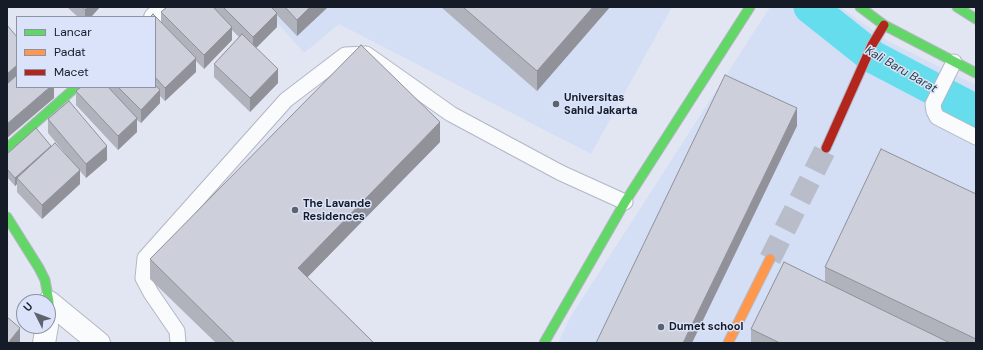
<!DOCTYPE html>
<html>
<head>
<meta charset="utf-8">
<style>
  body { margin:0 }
  #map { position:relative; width:983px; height:350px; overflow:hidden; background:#e1e6f2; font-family:"DM Sans",sans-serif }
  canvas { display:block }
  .frame { position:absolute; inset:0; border:8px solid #151b27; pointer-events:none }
  .legend { position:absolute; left:16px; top:16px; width:140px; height:72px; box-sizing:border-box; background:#dae3f9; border:1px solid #8b93a5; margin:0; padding:5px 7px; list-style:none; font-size:12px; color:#151b27 }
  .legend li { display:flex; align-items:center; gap:8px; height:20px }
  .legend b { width:20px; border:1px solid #8b93a5 }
  .north { position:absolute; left:16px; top:294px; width:40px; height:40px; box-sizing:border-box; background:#dae3f9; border:1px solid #8b93a5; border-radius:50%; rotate:312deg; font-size:11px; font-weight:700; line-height:16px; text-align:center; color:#151b27 }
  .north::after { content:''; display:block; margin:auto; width:14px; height:18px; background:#5c626e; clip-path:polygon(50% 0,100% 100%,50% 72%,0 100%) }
</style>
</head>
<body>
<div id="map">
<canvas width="983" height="350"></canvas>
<div class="frame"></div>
<ul class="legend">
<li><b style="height:5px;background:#63d668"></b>Lancar</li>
<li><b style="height:5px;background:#ff974d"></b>Padat</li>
<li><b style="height:5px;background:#b3261e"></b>Macet</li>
</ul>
<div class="north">U</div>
</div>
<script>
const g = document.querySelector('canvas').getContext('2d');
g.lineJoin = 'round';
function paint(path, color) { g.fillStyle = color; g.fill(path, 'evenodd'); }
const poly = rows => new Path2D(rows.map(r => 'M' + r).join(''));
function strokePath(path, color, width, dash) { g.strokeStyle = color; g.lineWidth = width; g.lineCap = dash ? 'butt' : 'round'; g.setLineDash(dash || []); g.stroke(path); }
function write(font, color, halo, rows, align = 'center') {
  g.font = font + ' "DM Sans",sans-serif'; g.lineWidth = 3; g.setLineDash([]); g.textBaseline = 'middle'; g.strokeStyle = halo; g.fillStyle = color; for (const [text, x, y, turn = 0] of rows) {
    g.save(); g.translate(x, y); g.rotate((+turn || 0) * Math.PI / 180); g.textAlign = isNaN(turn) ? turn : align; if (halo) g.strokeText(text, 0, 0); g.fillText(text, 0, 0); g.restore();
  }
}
const built = poly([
  [263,7,672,7,591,154,339,24,304,53],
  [770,7,840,7,888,41,976,85,976,343,558,343,571,316]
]);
const canal = poly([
  [810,7,873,57,976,111]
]);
const secondaryTunnel = poly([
  [770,259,826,148]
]);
const lane = poly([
  [954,62,933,104,934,111,937,117,976,137],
  [178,343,177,331,151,293,143,278,145,258,286,100,345,55,366,54,451,114,561,173,625,202]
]);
const street = poly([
  [155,18,168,7],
  [49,302,99,343],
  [44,343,47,326]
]);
const fast = poly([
  [860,7,884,25,976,73],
  [957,7,976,19],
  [7,148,76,87],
  [7,217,39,268,45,280,49,302,48,319],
  [544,343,625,202,750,7]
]);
const slow = poly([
  [728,343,770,259]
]);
const jam = poly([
  [826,148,872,45,884,25]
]);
const wall = poly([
  [67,7,100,7,91,17,78,17],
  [167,7,328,7,297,36,277,15,277,27,256,48,278,83,250,112,214,77,214,64,239,37,232,30,232,40,204,69,196,61,196,72,165,101,160,96,160,103,141,123,137,120,137,132,118,150,76,105,76,91,81,87,155,87,155,17,161,22,161,12],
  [441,7,610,7,537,91],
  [7,25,17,87,54,87,54,98,7,138],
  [48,119,107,160,86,178,80,171,80,184,42,219,17,192,17,184,15,186,7,177,7,154,73,163,48,133],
  [440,142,307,277,374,343,216,343,150,279,150,259],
  [976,194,976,343,751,343,751,329,825,282,825,267]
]);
const shadedWall = poly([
  [87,7,100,7,91,17,85,17,85,10],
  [310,7,328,7,297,36,297,20],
  [593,7,610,7,537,91,537,71],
  [277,13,277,27,253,51,253,37],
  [232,27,232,40,204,69,204,55],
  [196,58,196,72,165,101,165,88],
  [17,65,17,79,7,87,7,74],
  [278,69,278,83,250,112,250,98],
  [50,87,54,87,54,98,7,138,7,124],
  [160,90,160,103,141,123,141,110],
  [797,108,797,126,692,343,683,343],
  [137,118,137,132,118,150,118,136],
  [440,122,440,142,298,287,298,268],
  [51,146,51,154,17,178,17,184,15,186,15,178],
  [107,146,107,160,86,178,86,164],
  [80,170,80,184,42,219,42,205],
  [20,328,20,342,19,343,8,343]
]);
const building = poly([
  [82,7,87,7,85,10,82,7],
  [167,7,213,7,232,27,204,55,161,12,167,7],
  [223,7,271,7,277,13,253,37,223,7],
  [285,7,310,7,297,20,285,7],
  [463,7,593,7,537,71,463,7],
  [153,14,196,58,165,88,155,77,155,17,150,17,153,14],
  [7,25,17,37,17,65,7,74,7,25],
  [242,34,278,69,250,98,214,64,242,34],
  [361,45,440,122,298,268,374,343,235,343,150,259,361,45],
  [17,75,17,87,50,87,7,124,7,84,17,75],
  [725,75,797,108,683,343,596,343,725,75],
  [155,85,160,90,141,110,118,87,155,87,155,85],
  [81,87,108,87,137,118,118,136,76,91,81,87],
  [69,101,107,146,86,164,48,119,69,101],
  [36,128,51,146,15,178,7,169,7,154,36,128],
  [55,143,80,170,42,205,17,178,55,143],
  [881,149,976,194,976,339,825,267,881,149],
  [784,262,950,343,780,343,751,329,784,262],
  [7,317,20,328,8,343,7,343,7,317]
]);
const markers = [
  [556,104,4,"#5c626e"],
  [295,210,4,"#5c626e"],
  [661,327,4,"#5c626e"]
];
const poiNames = [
  ["Universitas",564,98],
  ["Sahid Jakarta",564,111],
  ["The Lavande",303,204],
  ["Residences",303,217],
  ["Dumet school",669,327]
];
const waterNames = [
  ["Kali Baru Barat",901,70,30]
];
paint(built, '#d4dff6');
strokePath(canal, '#66dded', 33);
strokePath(secondaryTunnel, '#b8bdc9', 22, [22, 11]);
strokePath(lane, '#b2b7c3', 17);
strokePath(street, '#b2b7c3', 24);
strokePath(fast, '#b2b7c3', 11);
strokePath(slow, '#b2b7c3', 11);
strokePath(jam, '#b2b7c3', 11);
strokePath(lane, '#fafbfd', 15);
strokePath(street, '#fafbfd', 22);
strokePath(fast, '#63d668', 9);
strokePath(slow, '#ff974d', 9);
strokePath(jam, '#b3261e', 9);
paint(wall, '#b0b2bc');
paint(shadedWall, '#909199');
paint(building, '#cdcfdb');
strokePath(building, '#909199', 1);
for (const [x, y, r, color] of markers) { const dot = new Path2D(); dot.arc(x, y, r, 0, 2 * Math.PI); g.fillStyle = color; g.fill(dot); strokePath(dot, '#dae3f9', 1.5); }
write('bold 11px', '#151b27', '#dae3f9', poiNames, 'left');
write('italic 12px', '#284145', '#dae3f9', waterNames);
</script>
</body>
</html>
